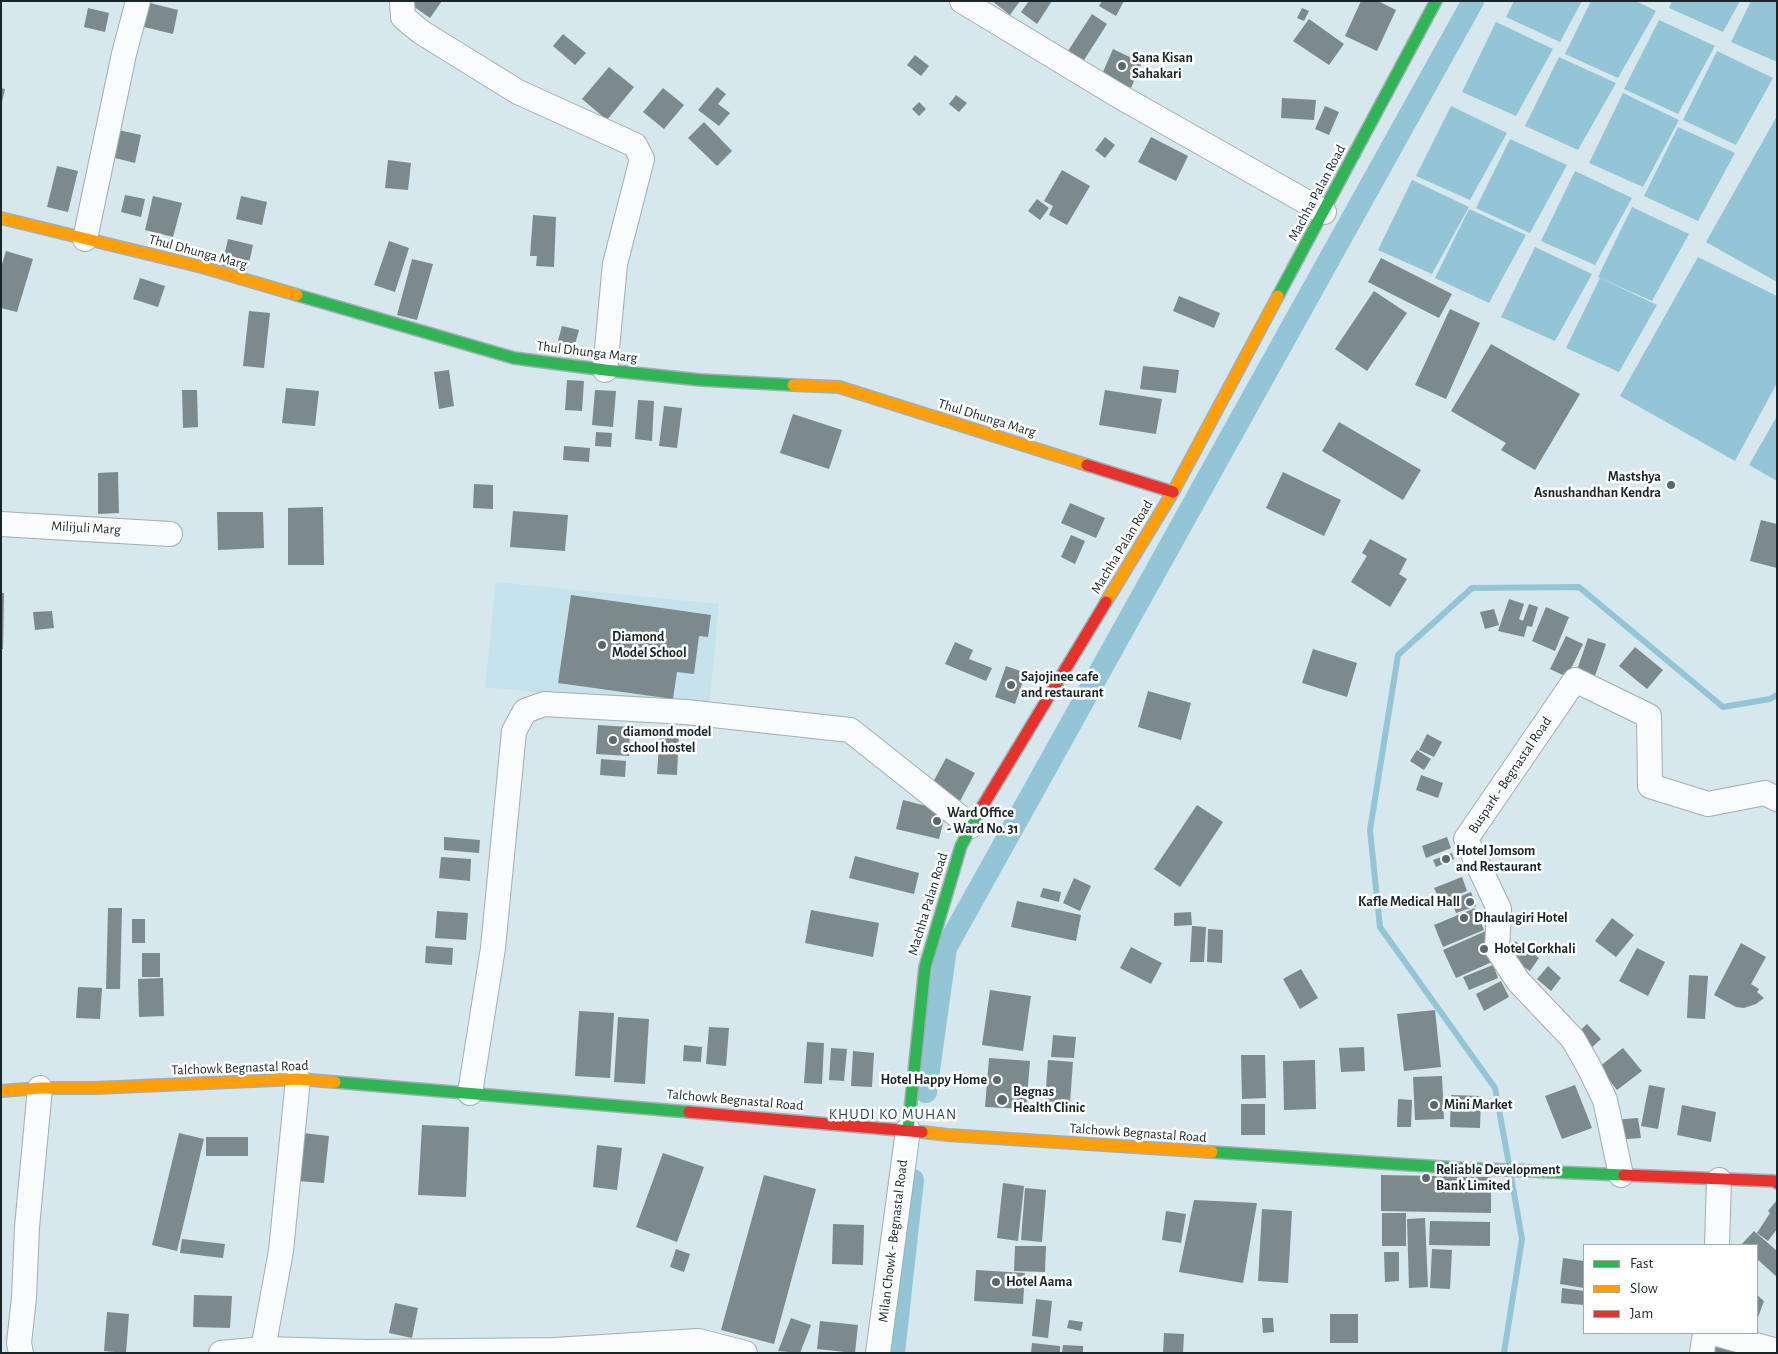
<!DOCTYPE html>
<html>
<head>
<meta charset="utf-8">
<style>
  body { margin:0 }
  #map { position:relative; width:1778px; height:1354px; overflow:hidden; background:#d6e7ed; font-family:"Alegreya Sans",sans-serif }
  canvas { display:block }
  .frame { position:absolute; inset:0; border:2px solid #192529; pointer-events:none }
  .legend { position:absolute; left:1583px; top:1244px; width:175px; height:90px; box-sizing:border-box; background:#fff; border:1px solid #a3a8a9; margin:0; padding:6px 9px; list-style:none; font-size:15px; color:#192529 }
  .legend li { display:flex; align-items:center; gap:10px; height:25px }
  .legend b { width:25px; border:1px solid #a3a8a9 }
</style>
</head>
<body>
<div id="map">
<canvas width="1778" height="1354"></canvas>
<div class="frame"></div>
<ul class="legend">
<li><b style="height:6px;background:#30b455"></b>Fast</li>
<li><b style="height:6px;background:#ff9f0a"></b>Slow</li>
<li><b style="height:6px;background:#e5322d"></b>Jam</li>
</ul>
</div>
<script>
const g = document.querySelector('canvas').getContext('2d');
g.lineJoin = 'round';
function paint(path, color) { g.fillStyle = color; g.fill(path, 'evenodd'); }
const poly = rows => new Path2D(rows.map(r => 'M' + r).join(''));
function strokePath(path, color, width, dash) { g.strokeStyle = color; g.lineWidth = width; g.lineCap = dash ? 'butt' : 'round'; g.setLineDash(dash || []); g.stroke(path); }
function write(font, color, halo, rows, align = 'center') {
  g.font = font + ' "Alegreya Sans",sans-serif'; g.lineWidth = 5; g.setLineDash([]); g.textBaseline = 'middle'; g.strokeStyle = halo; g.fillStyle = color; for (const [text, x, y, turn = 0] of rows) {
    g.save(); g.translate(x, y); g.rotate((+turn || 0) * Math.PI / 180); g.textAlign = isNaN(turn) ? turn : align; if (halo) g.strokeText(text, 0, 0); g.fillText(text, 0, 0); g.restore();
  }
}
const built = poly([
  [496,582,719,604,709,709,485,687]
]);
const water = poly([
  [1514,1,1582,1,1560,42,1506,17],
  [1591,1,1636,1,1656,11,1618,78,1565,54],
  [1672,1,1740,1,1723,32,1669,8],
  [1751,1,1777,1,1777,62,1731,42],
  [1659,20,1715,46,1678,114,1624,89],
  [1496,22,1553,49,1516,116,1462,92],
  [1717,51,1773,78,1736,145,1683,120],
  [1559,57,1616,83,1578,150,1525,126],
  [1623,93,1679,120,1643,187,1589,163],
  [1451,106,1507,133,1470,200,1416,176],
  [1777,116,1777,282,1706,242],
  [1678,127,1735,153,1698,221,1644,196],
  [1510,139,1567,165,1530,233,1476,208],
  [1575,171,1632,198,1595,265,1541,241],
  [1412,180,1469,207,1432,274,1378,250],
  [1632,207,1689,234,1652,301,1598,277],
  [1469,209,1526,235,1489,303,1435,278],
  [1535,247,1592,274,1555,341,1501,317],
  [1698,257,1777,296,1777,383,1735,461,1620,396],
  [1600,278,1657,305,1619,372,1566,348],
  [1777,416,1777,481,1749,465]
]);
const stream = poly([
  [1509,1164,1495,1088,1380,927,1370,830,1398,655,1472,588,1579,587,1723,707,1770,699,1777,695],
  [1504,1353,1522,1239,1511,1176]
]);
const canal = poly([
  [926,1092,946,948,1473,1],
  [894,1353,913,1180]
]);
const building = poly([
  [416,1,442,1,430,18,413,6],
  [992,1,1020,1,1010,15],
  [1029,1,1052,1,1037,24,1021,12],
  [1102,1,1124,1,1116,16,1099,6],
  [1361,1,1378,1,1396,10,1377,51,1345,36],
  [150,3,178,10,173,34,144,27],
  [88,8,109,13,105,32,84,27],
  [1302,8,1309,11,1304,21,1297,18],
  [1092,14,1107,24,1084,60,1068,51],
  [1309,19,1344,44,1329,65,1293,41],
  [563,34,586,53,575,65,553,46],
  [1113,49,1142,63,1131,88,1102,74],
  [915,55,929,66,921,76,907,65],
  [609,67,634,87,607,120,582,99],
  [717,87,726,94,718,104,730,113,719,126,698,110],
  [1,88,5,89,2,102,1,102],
  [663,88,684,105,664,129,643,112],
  [956,95,967,103,959,112,949,104],
  [1282,98,1316,100,1314,120,1281,118],
  [919,102,926,109,919,116,912,109],
  [1325,106,1339,112,1329,135,1315,129],
  [704,122,732,151,717,166,688,138],
  [114,129,141,135,135,163,107,156],
  [1105,137,1115,145,1105,158,1095,150],
  [1151,137,1188,156,1176,181,1138,162],
  [388,160,411,163,408,190,385,188],
  [57,166,78,171,68,212,47,207],
  [1062,170,1090,186,1067,225,1049,215,1053,206,1044,201],
  [125,195,145,199,141,217,121,212],
  [153,196,182,203,173,237,145,230],
  [241,196,267,202,262,225,236,219],
  [1037,199,1049,208,1040,220,1028,211],
  [533,215,556,217,554,267,536,266,537,256,530,256],
  [228,239,253,245,247,272,222,266],
  [389,241,409,248,395,292,374,285],
  [6,251,33,259,17,312,1,308,1,267],
  [1381,258,1452,294,1439,318,1368,282],
  [412,259,433,264,417,320,397,315],
  [140,278,165,286,158,307,133,299],
  [1374,291,1407,313,1367,371,1335,349],
  [1179,296,1220,313,1214,328,1173,311],
  [1450,309,1480,323,1446,399,1415,385],
  [249,311,270,313,264,368,243,366],
  [562,326,579,330,572,355,555,351],
  [1491,344,1580,394,1535,470,1501,450,1506,443,1451,411],
  [1143,366,1179,370,1176,393,1140,389],
  [449,370,454,406,439,409,434,372],
  [567,380,584,381,582,411,565,410],
  [286,388,319,391,315,426,282,423],
  [182,390,197,390,198,427,183,428],
  [595,390,616,391,613,427,592,425],
  [1105,390,1162,399,1156,434,1099,425],
  [638,400,654,401,652,441,635,439],
  [664,406,682,408,677,448,659,446],
  [793,414,842,430,829,469,780,453],
  [1339,422,1421,470,1403,500,1322,451],
  [596,432,612,433,611,447,595,446],
  [564,446,590,448,589,462,563,460],
  [118,472,119,513,98,514,98,473],
  [1283,472,1341,500,1324,536,1266,508],
  [474,484,493,485,493,509,473,508],
  [1070,503,1105,518,1096,538,1061,523],
  [323,507,324,565,288,565,288,508],
  [513,511,568,515,565,551,510,547],
  [217,512,263,512,264,548,218,550],
  [1761,520,1777,524,1777,568,1750,561],
  [1071,535,1085,541,1075,564,1061,557],
  [1370,539,1407,559,1399,574,1407,579,1390,607,1351,582,1367,556,1362,553],
  [1,593,4,593,3,649,1,649],
  [571,595,711,615,708,637,699,636,694,674,677,672,673,699,558,683],
  [1509,599,1524,604,1519,619,1523,621,1529,604,1538,607,1532,627,1527,626,1524,637,1498,631],
  [1546,607,1569,617,1555,651,1532,641],
  [1494,609,1499,625,1485,629,1480,612],
  [52,611,54,628,35,630,33,612],
  [1566,636,1583,644,1567,677,1550,669],
  [1588,638,1606,644,1595,676,1577,670],
  [955,642,973,650,969,659,992,668,986,681,945,664],
  [1635,647,1663,670,1647,689,1619,666],
  [1313,649,1357,663,1347,697,1302,683],
  [1006,666,1026,673,1015,704,995,697],
  [1148,691,1191,703,1181,740,1138,727],
  [598,725,630,727,629,756,596,754],
  [660,730,679,731,677,775,657,774],
  [1427,734,1442,742,1434,757,1419,750],
  [1417,750,1431,759,1424,770,1410,761],
  [946,758,975,773,960,801,931,786],
  [601,759,626,761,625,777,600,775],
  [1421,775,1443,783,1438,798,1416,790],
  [903,800,946,811,939,839,896,829],
  [1197,805,1223,822,1180,887,1154,869],
  [444,837,480,840,479,853,444,850],
  [1447,837,1451,848,1426,858,1422,846],
  [1452,853,1454,859,1436,867,1433,860],
  [855,856,919,873,914,894,849,878],
  [441,857,471,859,470,881,439,878],
  [1462,877,1467,891,1440,901,1434,888],
  [1074,878,1091,886,1080,911,1063,903],
  [1043,888,1061,892,1059,902,1040,897],
  [1471,892,1476,906,1456,913,1451,900],
  [1017,901,1081,915,1076,941,1011,927],
  [108,908,122,908,120,989,106,989],
  [1475,908,1484,930,1443,947,1434,925],
  [811,910,879,923,873,957,805,943],
  [437,911,468,913,466,940,435,938],
  [1191,912,1192,925,1174,926,1174,913],
  [1612,918,1634,935,1616,957,1595,941],
  [132,919,145,919,145,943,132,943],
  [1192,926,1206,927,1204,962,1190,962],
  [1208,929,1223,930,1222,963,1207,962],
  [1488,930,1501,958,1456,978,1443,950],
  [1515,941,1539,958,1530,971,1506,955],
  [1741,943,1766,957,1751,984,1759,989,1757,992,1764,998,1756,1004,1744,1008,1736,1007,1714,995],
  [426,946,453,948,452,965,425,963],
  [1131,947,1162,963,1151,984,1120,968],
  [1637,948,1665,962,1648,996,1619,981],
  [142,953,160,953,160,977,142,977],
  [1493,965,1498,978,1469,990,1463,977],
  [1548,966,1561,978,1551,991,1537,979],
  [1301,969,1318,998,1300,1009,1283,979],
  [1689,975,1708,976,1705,1019,1687,1018],
  [163,978,164,1016,139,1017,138,979],
  [1501,981,1509,997,1484,1011,1476,994],
  [78,987,102,988,100,1019,76,1018],
  [990,990,1031,996,1023,1051,982,1045],
  [1435,1010,1441,1067,1404,1071,1397,1014],
  [579,1011,614,1013,610,1078,575,1076],
  [618,1017,649,1019,645,1084,614,1082],
  [1587,1024,1601,1039,1588,1051,1574,1036],
  [709,1027,729,1028,726,1066,706,1064],
  [1053,1035,1076,1037,1074,1058,1051,1057],
  [807,1042,824,1043,822,1084,804,1083],
  [684,1045,702,1047,701,1062,683,1061],
  [1364,1047,1365,1071,1341,1072,1339,1048],
  [831,1048,847,1049,844,1081,829,1080],
  [1623,1048,1642,1071,1617,1090,1599,1067],
  [853,1051,874,1053,872,1087,851,1086],
  [1241,1055,1265,1055,1266,1098,1242,1099],
  [989,1058,1030,1061,1026,1109,985,1107],
  [1048,1060,1073,1062,1070,1103,1045,1101],
  [1315,1060,1316,1109,1284,1110,1283,1061],
  [1442,1076,1444,1119,1415,1120,1413,1077],
  [1575,1085,1592,1128,1562,1139,1545,1096],
  [1649,1085,1665,1088,1658,1129,1641,1126],
  [1451,1095,1481,1096,1480,1128,1450,1127],
  [1398,1099,1412,1100,1411,1127,1397,1127],
  [1241,1104,1265,1104,1265,1135,1241,1135],
  [1682,1105,1716,1112,1711,1142,1677,1135],
  [1638,1118,1641,1138,1616,1140,1613,1120],
  [422,1125,469,1127,466,1197,418,1195],
  [179,1133,204,1139,177,1251,152,1245],
  [303,1133,329,1136,324,1183,298,1181],
  [206,1137,248,1137,248,1156,206,1156],
  [597,1145,622,1148,617,1190,593,1187],
  [663,1153,704,1167,677,1242,636,1227],
  [764,1175,816,1189,774,1344,721,1330],
  [1381,1175,1491,1177,1491,1213,1381,1211],
  [1003,1183,1024,1186,1018,1241,997,1238],
  [1025,1188,1046,1190,1042,1242,1021,1240],
  [1194,1200,1257,1203,1243,1283,1179,1272],
  [1777,1200,1777,1229,1768,1241,1757,1233,1770,1213,1768,1211],
  [1262,1209,1292,1211,1288,1283,1258,1281],
  [1166,1211,1186,1214,1181,1243,1162,1240],
  [1382,1213,1406,1213,1406,1246,1382,1246],
  [1425,1218,1428,1287,1409,1288,1407,1219],
  [1430,1221,1490,1222,1490,1246,1429,1245],
  [833,1224,864,1225,863,1265,832,1264],
  [1754,1231,1777,1251,1777,1277,1757,1259,1757,1245,1741,1245],
  [182,1239,225,1244,223,1258,180,1253],
  [1015,1246,1046,1246,1045,1272,1014,1271],
  [676,1249,690,1254,684,1272,670,1267],
  [1432,1249,1452,1250,1450,1289,1430,1288],
  [1384,1252,1399,1252,1399,1281,1385,1282],
  [1563,1258,1584,1261,1584,1288,1560,1284],
  [976,1270,1025,1273,1023,1304,974,1301],
  [1562,1288,1584,1291,1584,1305,1561,1303],
  [194,1295,232,1296,230,1328,193,1327],
  [1757,1295,1764,1301,1757,1320],
  [1036,1299,1052,1301,1048,1338,1032,1336],
  [395,1303,418,1308,412,1338,389,1333],
  [107,1312,129,1314,126,1353,104,1351],
  [1330,1314,1358,1314,1358,1343,1330,1343],
  [791,1318,811,1325,800,1353,778,1351],
  [1262,1318,1273,1318,1274,1332,1263,1333],
  [1069,1320,1083,1322,1081,1331,1067,1328],
  [820,1321,858,1325,855,1353,817,1349],
  [1164,1333,1184,1334,1183,1353,1163,1353],
  [1032,1343,1060,1346,1060,1353,1031,1353],
  [1063,1345,1083,1346,1083,1353,1062,1353],
  [1713,1346,1734,1350,1734,1353,1712,1353]
]);
const street = poly([
  [402,1,403,17,421,32,518,92,635,145,642,159,615,264,605,370],
  [962,1,1119,96,1324,212],
  [85,239,124,54,138,1],
  [1,524,170,534],
  [298,1079,281,1251,263,1349,367,1352,555,1350,698,1341,745,1353],
  [470,1093,493,948,514,731,525,711,544,704,686,712,850,730,971,826],
  [1621,1175,1605,1100,1589,1067,1573,1039,1518,981,1497,949,1499,909,1466,839,1575,680,1649,716,1650,786,1708,804,1765,793,1777,799],
  [1717,1245,1719,1180],
  [1713,1333,1777,1351],
  [21,1353,19,1343,24,1298,27,1227,40,1088],
  [221,1353,263,1349],
  [878,1353,908,1130],
  [1702,1353,1705,1333]
]);
const fast = poly([
  [297,295,514,358,605,370,701,380,793,385],
  [1278,296,1436,1],
  [335,1082,689,1112],
  [908,1130,925,967,961,846,982,807],
  [1212,1152,1458,1168,1624,1175]
]);
const slow = poly([
  [1,218,202,267,297,295],
  [793,385,839,387,1087,465],
  [1106,602,1173,492,1278,296],
  [1,1091,40,1088,95,1088,298,1079,335,1082],
  [922,1132,948,1135,1212,1152]
]);
const jam = poly([
  [1087,465,1173,492],
  [982,807,1106,602],
  [689,1112,922,1132],
  [1624,1175,1774,1181,1777,1183]
]);
const markers = [
  [1122,66,5,"#5b696e"],
  [1671,485,5,"#5b696e"],
  [602,645,5,"#5b696e"],
  [1011,685,5,"#5b696e"],
  [613,740,5,"#5b696e"],
  [937,821,5,"#5b696e"],
  [1446,859,5,"#5b696e"],
  [1470,902,5,"#5b696e"],
  [1464,918,5,"#5b696e"],
  [1484,949,5,"#5b696e"],
  [997,1080,5,"#5b696e"],
  [1002,1100,6,"#5b696e"],
  [1434,1105,5,"#5b696e"],
  [1426,1178,5,"#5b696e"],
  [996,1282,5,"#5b696e"]
];
const poiNames = [
  ["Sana Kisan",1132,58],
  ["Sahakari",1132,74],
  ["Mastshya",1661,477,"right"],
  ["Asnushandhan Kendra",1661,493,"right"],
  ["Diamond",612,637],
  ["Model School",612,653],
  ["Sajojinee cafe",1021,677],
  ["and restaurant",1021,693],
  ["diamond model",623,732],
  ["school hostel",623,748],
  ["Ward Office",947,813],
  ["- Ward No. 31",947,829],
  ["Hotel Jomsom",1456,851],
  ["and Restaurant",1456,867],
  ["Kafle Medical Hall",1460,902,"right"],
  ["Dhaulagiri Hotel",1474,918],
  ["Hotel Gorkhali",1494,949],
  ["Hotel Happy Home",987,1080,"right"],
  ["Begnas",1013,1092],
  ["Health Clinic",1013,1108],
  ["Mini Market",1444,1105],
  ["Reliable Development",1436,1170],
  ["Bank Limited",1436,1186],
  ["Hotel Aama",1006,1282]
];
const streetNames = [
  ["Machha Palan Road",1317,193,-62],
  ["Thul Dhunga Marg",198,252,15],
  ["Thul Dhunga Marg",587,352,7],
  ["Thul Dhunga Marg",987,418,17],
  ["Milijuli Marg",86,528,3],
  ["Machha Palan Road",1122,547,-59],
  ["Buspark - Begnastal Road",1510,775,-56],
  ["Machha Palan Road",928,904,-73],
  ["Talchowk Begnastal Road",240,1068,-2],
  ["Talchowk Begnastal Road",735,1100,5],
  ["Talchowk Begnastal Road",1138,1133,4],
  ["Milan Chowk - Begnastal Road",893,1241,-83]
];
const neighbourhoodNames = [
  ["KHUDI KO MUHAN",893,1114]
];
paint(built, '#c5e2ed');
paint(water, '#93c5d7');
strokePath(stream, '#93c5d7', 6);
strokePath(canal, '#93c5d7', 22);
paint(building, '#7c898d');
strokePath(street, '#a1aeb3', 26);
strokePath(fast, '#a1aeb3', 14);
strokePath(slow, '#a1aeb3', 14);
strokePath(jam, '#a1aeb3', 14);
strokePath(street, '#f9fbfc', 24);
strokePath(fast, '#30b455', 11);
strokePath(slow, '#ff9f0a', 11);
strokePath(jam, '#e5322d', 11);
for (const [x, y, r, color] of markers) { const dot = new Path2D(); dot.arc(x, y, r, 0, 2 * Math.PI); g.fillStyle = color; g.fill(dot); strokePath(dot, '#fff', 2); }
write('bold 14px', '#192529', '#fff', poiNames, 'left');
write('14px', '#192529', '#fff', streetNames);
g.letterSpacing = '1px';
write('15px', '#2b464f', '#fff', neighbourhoodNames);
g.letterSpacing = '0px';
</script>
</body>
</html>
